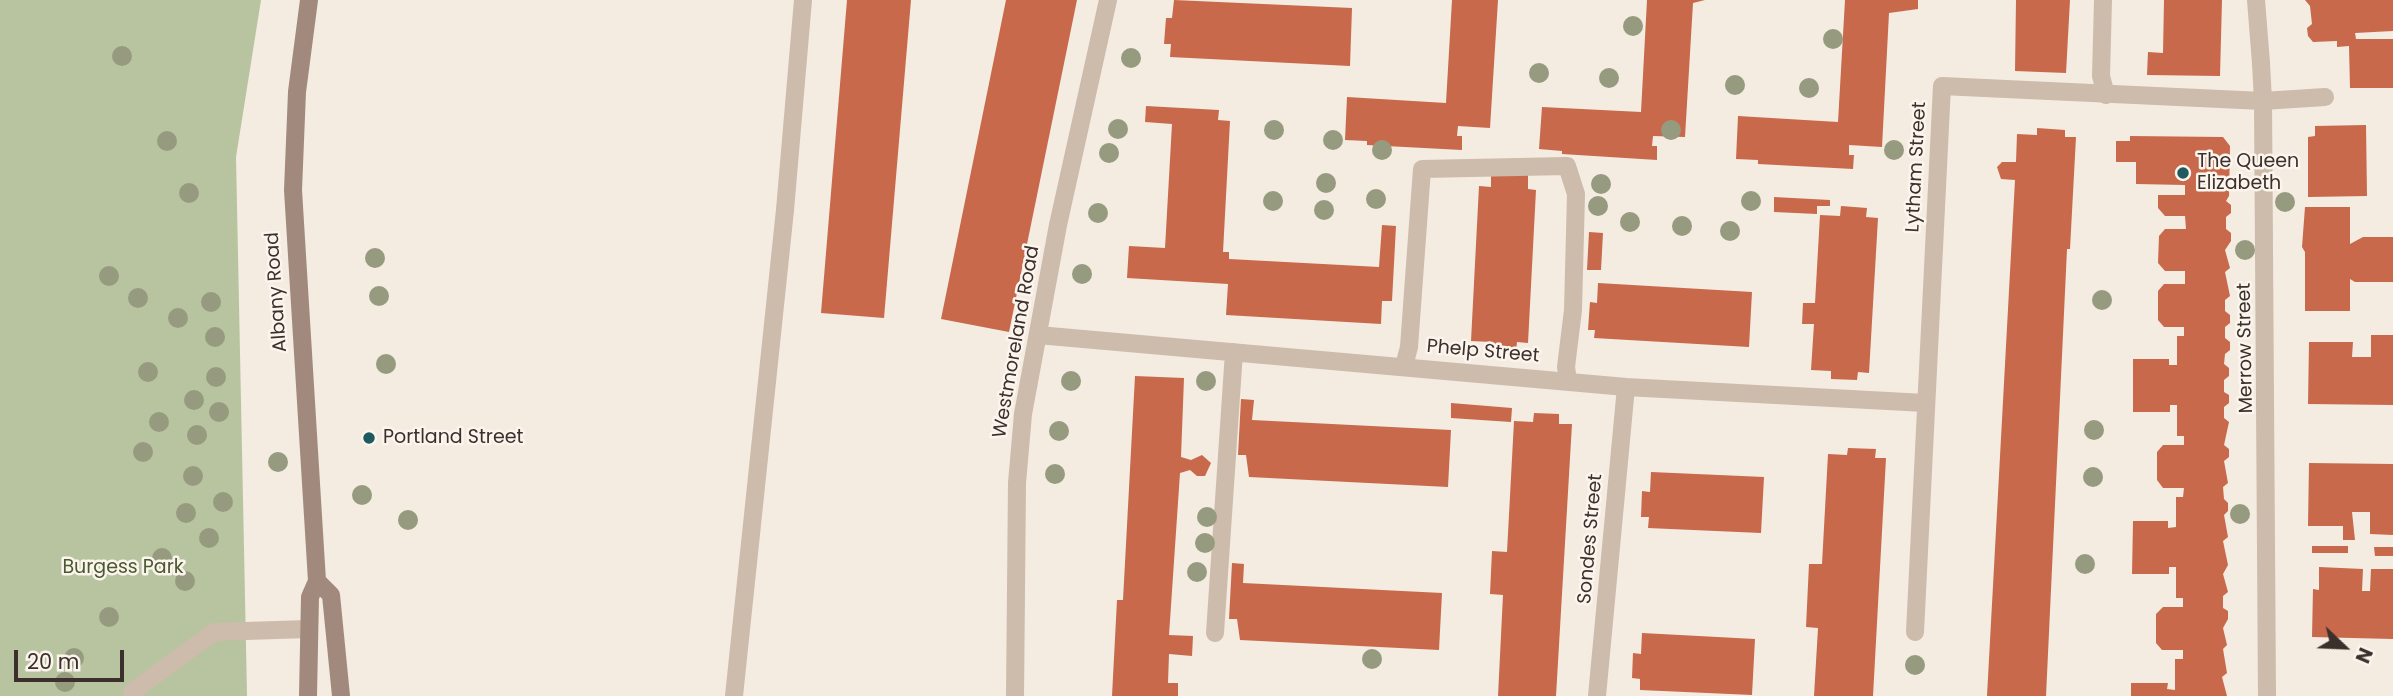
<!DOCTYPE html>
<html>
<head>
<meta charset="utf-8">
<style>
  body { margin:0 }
  #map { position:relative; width:2393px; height:696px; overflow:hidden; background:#f4ebe1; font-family:Poppins,sans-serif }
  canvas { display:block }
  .north { position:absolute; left:2309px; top:612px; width:70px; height:70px; -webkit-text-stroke:5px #fbf5ee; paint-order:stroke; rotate:113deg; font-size:19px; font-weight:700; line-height:28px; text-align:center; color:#3b302b }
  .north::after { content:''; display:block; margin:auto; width:24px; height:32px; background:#3b302b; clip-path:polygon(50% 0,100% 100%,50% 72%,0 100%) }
  .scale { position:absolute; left:14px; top:650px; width:110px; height:32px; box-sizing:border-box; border:4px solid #3b302b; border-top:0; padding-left:9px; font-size:21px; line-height:24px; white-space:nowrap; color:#3b302b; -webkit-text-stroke:5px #fbf5ee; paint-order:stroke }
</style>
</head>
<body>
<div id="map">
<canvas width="2393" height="696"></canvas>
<div class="north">N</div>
<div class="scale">20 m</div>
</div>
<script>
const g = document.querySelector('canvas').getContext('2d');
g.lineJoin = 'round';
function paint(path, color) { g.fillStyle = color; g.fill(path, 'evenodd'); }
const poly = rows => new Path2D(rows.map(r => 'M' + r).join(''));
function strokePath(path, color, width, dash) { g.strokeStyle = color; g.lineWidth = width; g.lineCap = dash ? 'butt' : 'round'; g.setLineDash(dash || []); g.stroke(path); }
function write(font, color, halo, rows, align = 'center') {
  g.font = font + ' Poppins,sans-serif'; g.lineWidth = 5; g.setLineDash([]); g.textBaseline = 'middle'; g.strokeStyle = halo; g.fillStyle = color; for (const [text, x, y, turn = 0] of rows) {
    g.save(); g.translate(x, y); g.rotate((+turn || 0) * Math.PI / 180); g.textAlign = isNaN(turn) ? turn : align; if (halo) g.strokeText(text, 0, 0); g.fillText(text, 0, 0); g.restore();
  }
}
const green = poly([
  [0,0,261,0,236,157,247,696,0,696]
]);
const building = poly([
  [847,0,911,0,884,318,821,313],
  [1006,0,1077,0,1009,332,941,319],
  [1174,0,1352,8,1350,66,1170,57,1171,44,1164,44,1166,18,1172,18],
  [1452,0,1498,0,1490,128,1458,126,1457,136,1462,136,1462,150,1367,145,1367,141,1345,140,1347,97,1446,103],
  [1647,0,1705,0,1693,3,1685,137,1653,136,1652,146,1657,146,1657,160,1562,154,1562,151,1539,149,1542,107,1641,112],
  [1845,0,1918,0,1918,9,1889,13,1882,147,1849,145,1849,155,1854,155,1853,169,1758,164,1758,160,1736,159,1738,116,1838,122],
  [2016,0,2070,0,2066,73,2015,71],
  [2164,0,2222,0,2220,76,2147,75,2148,52,2163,53],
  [2305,0,2393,0,2393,31,2355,33,2356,39,2393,39,2393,88,2350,88,2349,46,2337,47,2337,41,2313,42,2308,36,2307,28,2312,24,2310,6],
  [1146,106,1219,110,1218,120,1230,121,1223,252,1229,252,1229,259,1379,267,1382,225,1396,226,1392,301,1382,301,1381,324,1226,315,1228,284,1127,278,1129,246,1165,248,1172,124,1145,122],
  [2366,125,2367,196,2308,197,2308,137,2315,136,2315,126],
  [2037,128,2065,130,2065,137,2076,137,2070,249,2067,249,2046,696,1987,696,2015,180,2001,179,1997,167,2002,162,2016,162,2017,134,2037,135],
  [2130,136,2223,137,2230,146,2229,196,2226,201,2231,205,2231,213,2226,217,2226,229,2231,233,2231,241,2225,250,2230,268,2225,272,2230,296,2225,300,2225,311,2230,315,2230,323,2225,327,2225,338,2230,342,2230,350,2225,354,2224,364,2229,368,2229,376,2224,380,2224,392,2229,395,2229,403,2224,407,2224,418,2229,422,2224,445,2229,449,2229,457,2224,461,2228,483,2223,487,2224,499,2228,503,2228,511,2224,515,2228,537,2223,541,2228,565,2223,574,2228,592,2223,596,2223,608,2228,611,2228,619,2223,628,2227,645,2223,649,2227,673,2222,677,2227,696,2131,696,2131,683,2168,683,2167,689,2175,690,2175,659,2183,659,2183,650,2162,650,2156,643,2156,614,2163,607,2183,607,2183,598,2176,598,2176,567,2169,567,2169,574,2132,574,2133,521,2168,521,2168,528,2176,527,2176,497,2183,497,2184,488,2163,488,2157,480,2157,452,2163,445,2184,445,2184,436,2177,436,2177,405,2170,405,2170,412,2133,412,2133,359,2169,359,2169,365,2177,365,2177,336,2184,336,2184,327,2164,327,2158,320,2158,291,2164,284,2185,284,2185,271,2165,271,2158,263,2159,236,2165,229,2186,229,2185,216,2165,216,2158,208,2158,195,2185,195,2185,185,2136,184,2136,162,2116,162,2116,141,2130,141],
  [1491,173,1528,175,1528,189,1536,190,1528,343,1517,342,1516,351,1491,349,1491,342,1471,341,1479,186,1491,187],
  [1774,197,1830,200,1830,206,1817,206,1817,214,1774,212],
  [1841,206,1867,208,1866,217,1878,218,1869,373,1858,372,1857,380,1831,379,1831,371,1811,370,1814,324,1802,324,1803,303,1815,303,1820,215,1840,216],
  [2305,207,2350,207,2350,244,2363,237,2393,237,2393,282,2355,282,2350,279,2350,311,2305,311,2305,252,2302,247],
  [1589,232,1603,233,1601,270,1587,270],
  [1598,283,1752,292,1749,347,1594,338,1595,330,1588,330,1590,302,1597,303],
  [2371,335,2393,335,2393,405,2308,404,2309,342,2353,342,2352,357,2371,357],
  [1135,376,1184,378,1181,457,1191,460,1202,455,1211,463,1205,476,1197,476,1190,470,1180,473,1169,635,1193,636,1192,656,1169,654,1168,683,1178,683,1178,696,1112,696,1117,600,1123,600],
  [1241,399,1254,400,1252,420,1451,430,1448,487,1249,477,1246,455,1238,455],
  [1451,403,1512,408,1511,422,1451,418],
  [1534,413,1559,414,1559,424,1572,424,1556,696,1498,696,1503,595,1490,594,1492,551,1507,552,1514,421,1533,422],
  [1848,448,1876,449,1875,458,1886,458,1873,696,1814,696,1818,628,1806,627,1809,564,1822,564,1828,454,1847,455],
  [2309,463,2393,464,2393,535,2370,534,2370,512,2352,512,2355,540,2343,540,2343,526,2308,526],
  [1651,472,1764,477,1761,533,1648,528,1649,517,1641,517,1642,491,1650,492],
  [2312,546,2348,546,2348,553,2312,553],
  [2374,547,2393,547,2393,556,2375,556],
  [1232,563,1244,564,1243,583,1442,593,1439,650,1240,640,1237,619,1229,619],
  [2319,567,2363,569,2362,591,2370,591,2371,569,2393,569,2393,639,2312,637,2313,589,2319,590],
  [1642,633,1755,639,1752,695,1640,690,1640,679,1632,678,1633,653,1641,654]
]);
const lane = poly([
  [2103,0,2101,76,2106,95],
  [2261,63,2263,101],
  [1404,366,1409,347,1422,169,1567,166,1576,194,1573,310,1566,367,1568,381],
  [132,692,214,632,308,629],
  [734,696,785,210]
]);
const street = poly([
  [2256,0,2261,63],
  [2263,101,2267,696],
  [785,210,803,0],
  [1038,335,1626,387,1925,403],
  [1915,632,1942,86,2263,101,2325,97],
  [1215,633,1234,352],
  [1015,696,1017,483,1023,414,1058,225,1108,0],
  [1597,696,1626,387]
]);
const secondary = poly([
  [317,581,331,595,341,696],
  [308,696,310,597,317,581,293,190,297,92,309,0]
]);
const trees = [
  [1633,26],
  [1833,39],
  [122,56],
  [1131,58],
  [1539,73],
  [1609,78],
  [1735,85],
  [1809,88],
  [1118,129],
  [1274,130],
  [1671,130],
  [1333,140],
  [167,141],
  [1382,150],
  [1894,150],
  [1109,153],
  [1326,183],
  [1601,184],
  [189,193],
  [1376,199],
  [1273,201],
  [1751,201],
  [2285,202],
  [1598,206],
  [1324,210],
  [1098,213],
  [1630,222],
  [1682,226],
  [1730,231],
  [2245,250],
  [375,258],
  [1082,274],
  [109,276],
  [379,296],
  [138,298],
  [2102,300],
  [211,302],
  [178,318],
  [215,337],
  [386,364],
  [148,372],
  [216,377],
  [1071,381],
  [1206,381],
  [194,400],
  [219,412],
  [159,422],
  [2094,430],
  [1059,431],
  [197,435],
  [143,452],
  [278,462],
  [1055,474],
  [193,476],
  [2093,477],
  [362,495],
  [223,502],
  [186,513],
  [2240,514],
  [1207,517],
  [408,520],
  [209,538],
  [1205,543],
  [162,558],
  [2085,564],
  [1197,572],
  [185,581],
  [109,617],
  [74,658],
  [1372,659],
  [1915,665],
  [65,682]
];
const markers = [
  [2183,173,7,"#1f5a5e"],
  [369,438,7,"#1f5a5e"]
];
const poiNames = [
  ["The Queen",2197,162],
  ["Elizabeth",2197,184],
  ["Portland Street",383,438]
];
const streetNames = [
  ["Lytham Street",1917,167,-87],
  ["Albany Road",277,292,-94],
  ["Westmoreland Road",1017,342,-80],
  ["Merrow Street",2246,348,-91],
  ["Phelp Street",1483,352,5],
  ["Sondes Street",1591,539,-85]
];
const parkNames = [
  ["Burgess Park",123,568]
];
paint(green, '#b8c4a0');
paint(building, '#c8694b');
strokePath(lane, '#cdbbac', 18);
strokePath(street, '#cdbbac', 18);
strokePath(secondary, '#a18a7d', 18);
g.fillStyle = '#969b7f';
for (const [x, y] of trees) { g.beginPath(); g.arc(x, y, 10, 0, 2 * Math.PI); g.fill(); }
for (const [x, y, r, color] of markers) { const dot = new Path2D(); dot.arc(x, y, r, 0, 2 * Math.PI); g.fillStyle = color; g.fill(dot); strokePath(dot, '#fbf5ee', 2.5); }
write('19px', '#3b302b', '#fbf5ee', poiNames, 'left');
write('19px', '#3b302b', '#fbf5ee', streetNames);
write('19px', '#4a5a2e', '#fbf5ee', parkNames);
</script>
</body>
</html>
